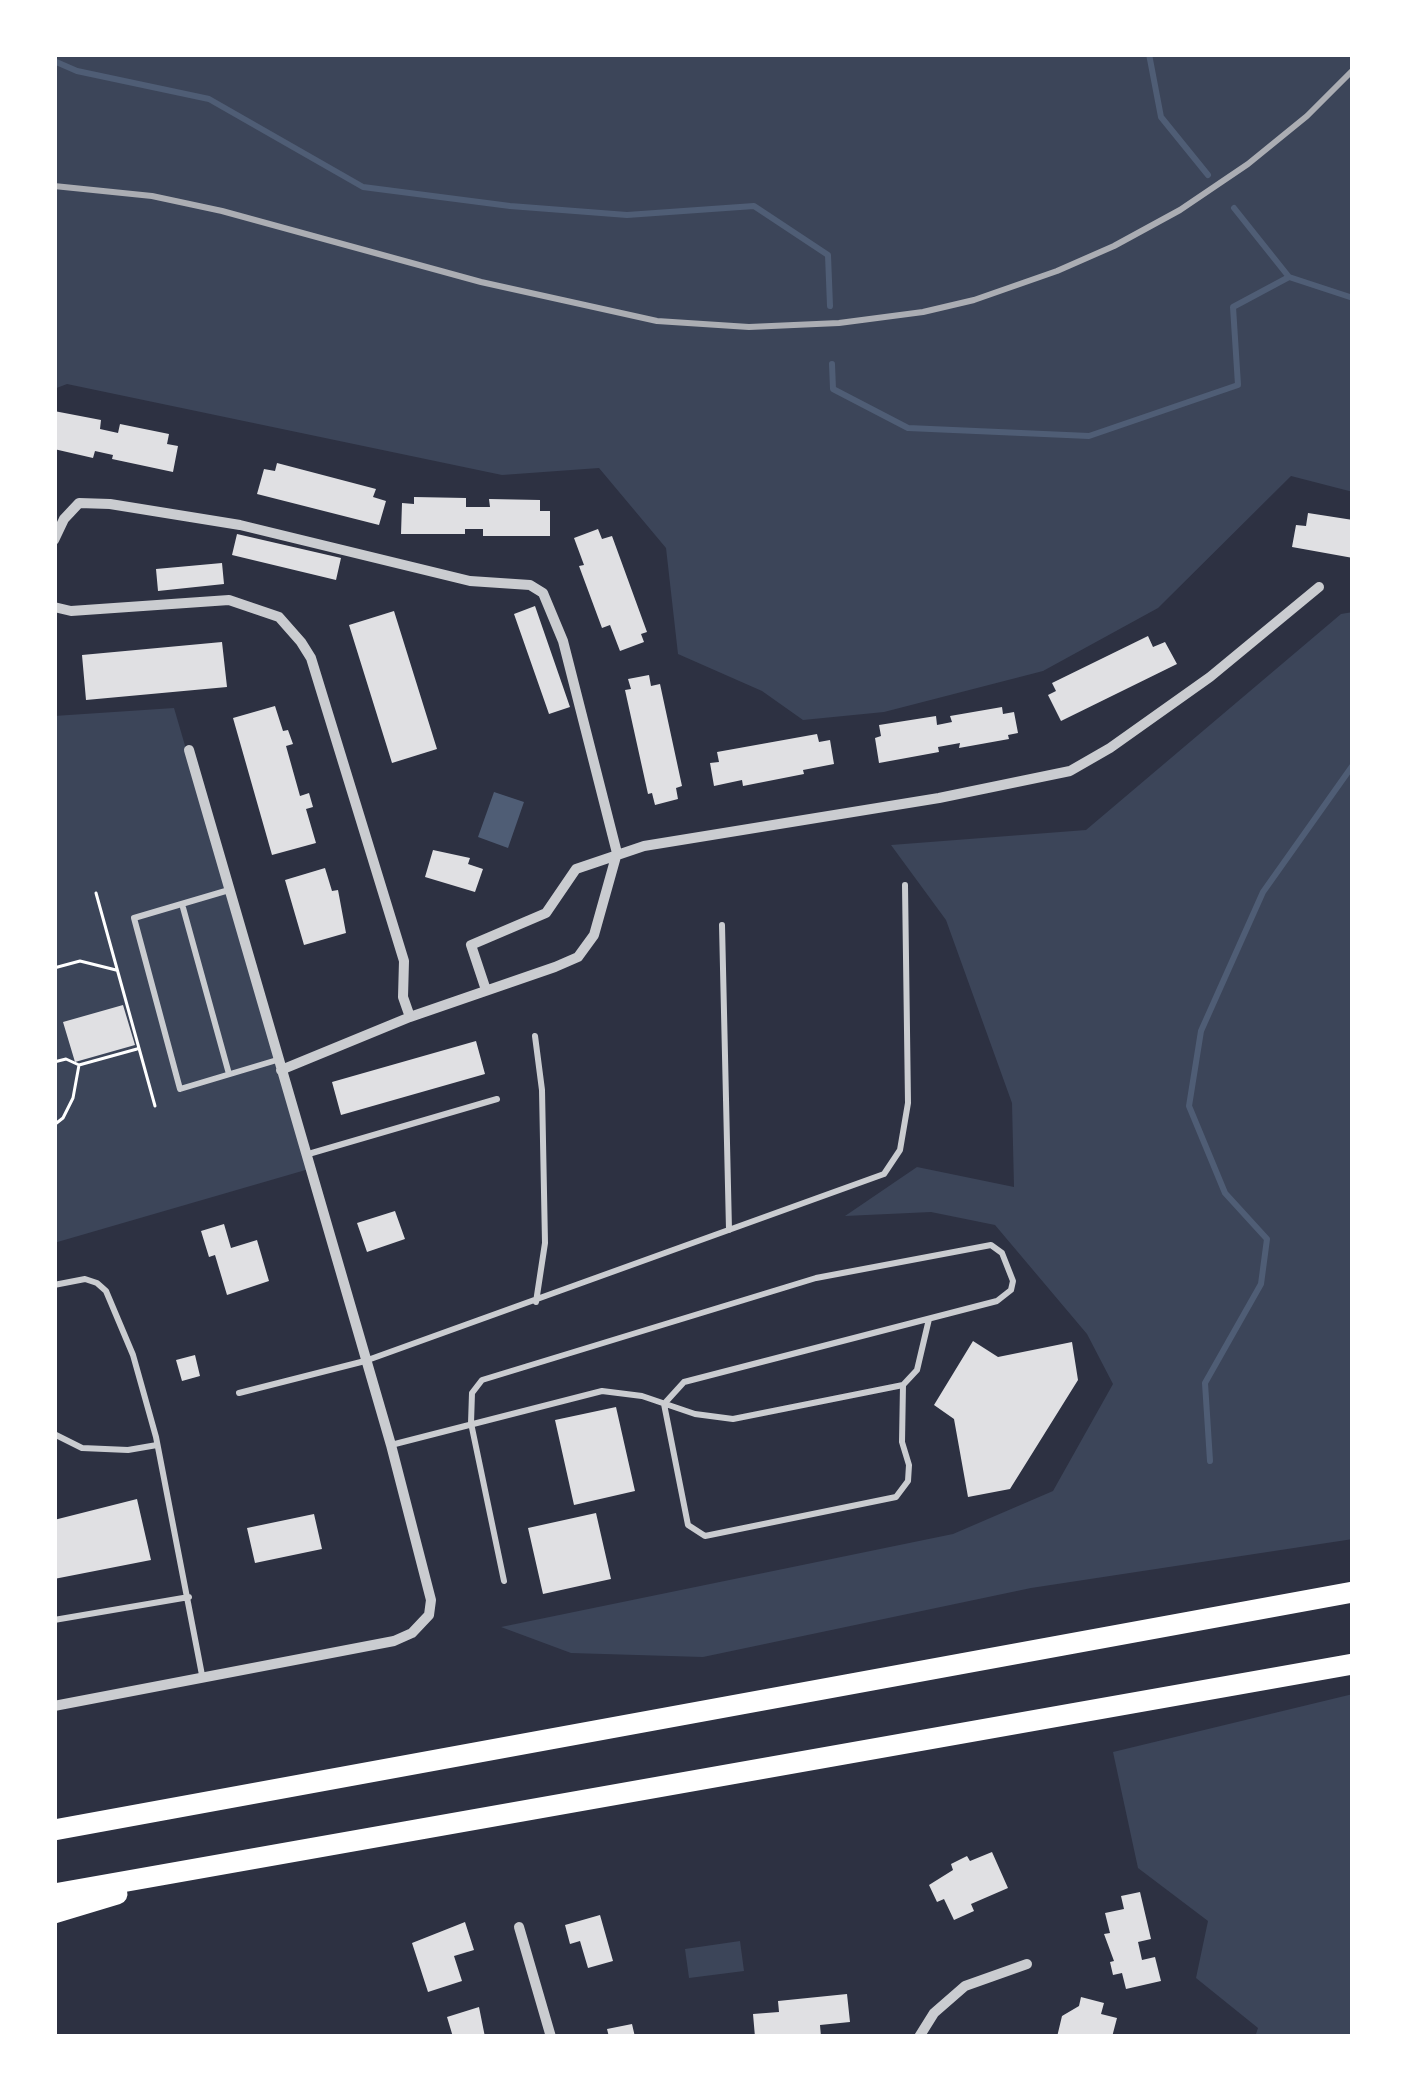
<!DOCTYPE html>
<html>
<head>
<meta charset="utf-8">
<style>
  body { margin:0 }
  #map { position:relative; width:1407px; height:2091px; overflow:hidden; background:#2d3142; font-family:"Sofia Sans Condensed",sans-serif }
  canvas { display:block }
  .frame { position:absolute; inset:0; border:57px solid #fff; pointer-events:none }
</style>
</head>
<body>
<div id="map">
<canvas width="1407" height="2091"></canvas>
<div class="frame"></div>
</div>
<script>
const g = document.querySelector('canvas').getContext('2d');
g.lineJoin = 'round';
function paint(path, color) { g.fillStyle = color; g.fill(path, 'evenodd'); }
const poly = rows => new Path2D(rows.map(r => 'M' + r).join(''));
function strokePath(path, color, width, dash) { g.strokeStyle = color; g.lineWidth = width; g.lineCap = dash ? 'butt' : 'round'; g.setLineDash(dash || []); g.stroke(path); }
const green = poly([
  [54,54,1353,54,1353,492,1291,476,1158,608,1043,671,884,712,803,720,762,691,678,654,666,548,599,468,502,475,67,384,54,389],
  [1353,612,1353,1539,1031,1588,703,1657,571,1653,501,1627,953,1534,1053,1491,1113,1384,1087,1334,995,1225,931,1212,845,1216,917,1167,1014,1187,1012,1103,946,920,891,845,1086,830,1341,614],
  [174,708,309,1169,54,1243,54,716],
  [1353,1694,1353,2037,1255,2037,1258,2028,1196,1978,1208,1921,1138,1868,1113,1752],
  [740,1941,744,1971,689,1978,685,1949]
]);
const water = poly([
  [494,792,524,802,508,848,478,837]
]);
const stream = poly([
  [1149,54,1161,117,1208,175],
  [54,61,77,71,209,99,363,187,510,206,627,215,754,206,828,255,830,306],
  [1234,208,1289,277,1353,298],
  [832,364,833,389,908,428,1089,436,1238,385,1233,307,1289,277],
  [1210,1461,1205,1383,1261,1284,1267,1239,1225,1193,1189,1106,1201,1031,1263,892,1353,765]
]);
const building = poly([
  [54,411,101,420,100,429,118,433,120,424,169,434,167,444,178,446,173,472,112,459,113,455,95,451,93,458,54,449],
  [277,463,376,489,373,497,386,501,379,525,257,494,264,469,275,471],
  [414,497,466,498,466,507,490,507,489,499,540,500,540,511,550,511,550,536,483,536,483,529,465,529,465,534,401,534,402,503,414,504],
  [1308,513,1353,520,1353,558,1292,547,1296,525,1306,526],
  [598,529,602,539,612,536,647,632,641,634,644,642,620,651,610,625,602,628,579,566,584,565,574,538],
  [237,534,341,558,336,580,232,555],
  [222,563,224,584,158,591,156,569],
  [535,606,570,707,549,714,514,614],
  [394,611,437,749,392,763,349,625],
  [1148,636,1153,647,1165,642,1177,664,1061,721,1048,695,1056,691,1052,683],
  [222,642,227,687,86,700,82,655],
  [649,675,651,686,660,684,682,786,676,788,678,799,655,805,652,793,648,794,625,690,631,689,628,679],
  [275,706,283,731,288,730,293,744,286,746,300,796,309,793,313,807,306,809,316,843,272,855,233,718],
  [1002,707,1003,714,1014,712,1018,733,1008,735,1009,739,959,748,960,743,938,747,939,752,879,763,875,738,881,736,879,725,936,716,937,725,952,722,950,716],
  [817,734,819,742,830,740,834,764,803,770,804,774,743,786,742,780,714,786,710,763,719,762,717,752],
  [433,850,470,858,468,864,483,869,475,892,425,877],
  [325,868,332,891,338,890,346,933,304,945,285,880],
  [123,1005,135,1045,75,1062,63,1022],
  [476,1041,485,1074,341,1115,332,1082],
  [395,1211,405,1239,367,1252,357,1223],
  [224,1224,231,1248,257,1240,269,1281,227,1295,215,1255,209,1257,201,1231],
  [973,1341,998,1357,1072,1342,1078,1380,1010,1489,968,1497,954,1419,934,1405],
  [195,1355,200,1376,182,1381,176,1360],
  [616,1407,635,1491,574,1505,555,1420],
  [137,1499,151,1560,54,1579,54,1520],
  [596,1513,611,1579,543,1594,528,1528],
  [314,1514,322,1549,255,1563,247,1528],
  [992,1852,1008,1888,971,1904,974,1911,954,1920,944,1899,937,1902,929,1885,953,1870,951,1864,967,1856,970,1861],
  [1140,1892,1151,1939,1138,1942,1142,1960,1155,1957,1161,1981,1126,1989,1122,1973,1113,1975,1110,1962,1114,1961,1104,1934,1110,1933,1105,1913,1124,1909,1121,1896],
  [600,1915,613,1961,588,1968,580,1941,570,1944,565,1925],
  [465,1922,474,1950,454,1956,462,1981,428,1992,412,1943],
  [847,1994,850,2022,820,2025,821,2037,755,2037,753,2014,779,2012,778,2001],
  [1081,1997,1104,2003,1101,2014,1117,2018,1112,2037,1057,2037,1062,2016,1079,2006],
  [479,2007,485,2037,453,2037,447,2017],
  [632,2024,635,2037,609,2037,607,2029]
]);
const path = poly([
  [96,893,155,1106],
  [54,968,80,961,116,970],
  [54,1062,66,1059,79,1065,137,1049],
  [54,1125,63,1118,73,1098,79,1065]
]);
const service = poly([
  [229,890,134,918,180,1089,277,1060],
  [182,904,229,1074],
  [722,925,729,1230],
  [535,1036,542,1090,545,1243,536,1302],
  [305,1155,497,1099],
  [54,1285,85,1279,97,1283,106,1291,133,1355,156,1437,202,1675],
  [239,1393,365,1361,884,1174,900,1150,908,1103,905,885],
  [54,1434,82,1448,128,1450,157,1445],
  [391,1445,602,1391,642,1396,695,1414,733,1419,903,1385,917,1370,929,1319],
  [504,1581,471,1423,472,1393,482,1380,816,1278,991,1245,1002,1253,1013,1281,1011,1290,997,1301,684,1382,664,1404,688,1525,705,1536,896,1497,908,1481,909,1465,902,1442,903,1385],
  [54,1620,189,1597]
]);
const minor = poly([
  [54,540,64,519,79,503,110,504,240,525,470,581,530,585,543,593,563,641,617,853,594,935,578,957,555,967,410,1017,281,1070],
  [54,607,71,611,229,600,279,617,301,642,311,658,404,961,403,997,410,1017],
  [486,990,471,945,546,913,576,869,644,846,939,798,1070,771,1110,748,1210,677,1319,587],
  [54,1706,394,1641,412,1633,429,1615,431,1600,391,1445,189,750],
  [519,1927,551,2037],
  [919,2037,934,2013,965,1986,1027,1964]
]);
const motorway = poly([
  [54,1830,1353,1592],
  [54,1894,1353,1664],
  [54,1913,117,1894]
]);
const rail = poly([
  [54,186,152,196,222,211,481,282,657,321,749,327,839,323,923,312,974,300,1057,271,1114,246,1180,210,1248,164,1307,116,1353,70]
]);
paint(green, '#3c4559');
paint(water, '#4f5d75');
strokePath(stream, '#4f5d75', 6);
paint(building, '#e0e0e3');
strokePath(path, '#fff', 3);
strokePath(service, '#caccd0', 6);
strokePath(minor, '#caccd0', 10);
strokePath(motorway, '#fff', 21);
strokePath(rail, '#abadb3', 6);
</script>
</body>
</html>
